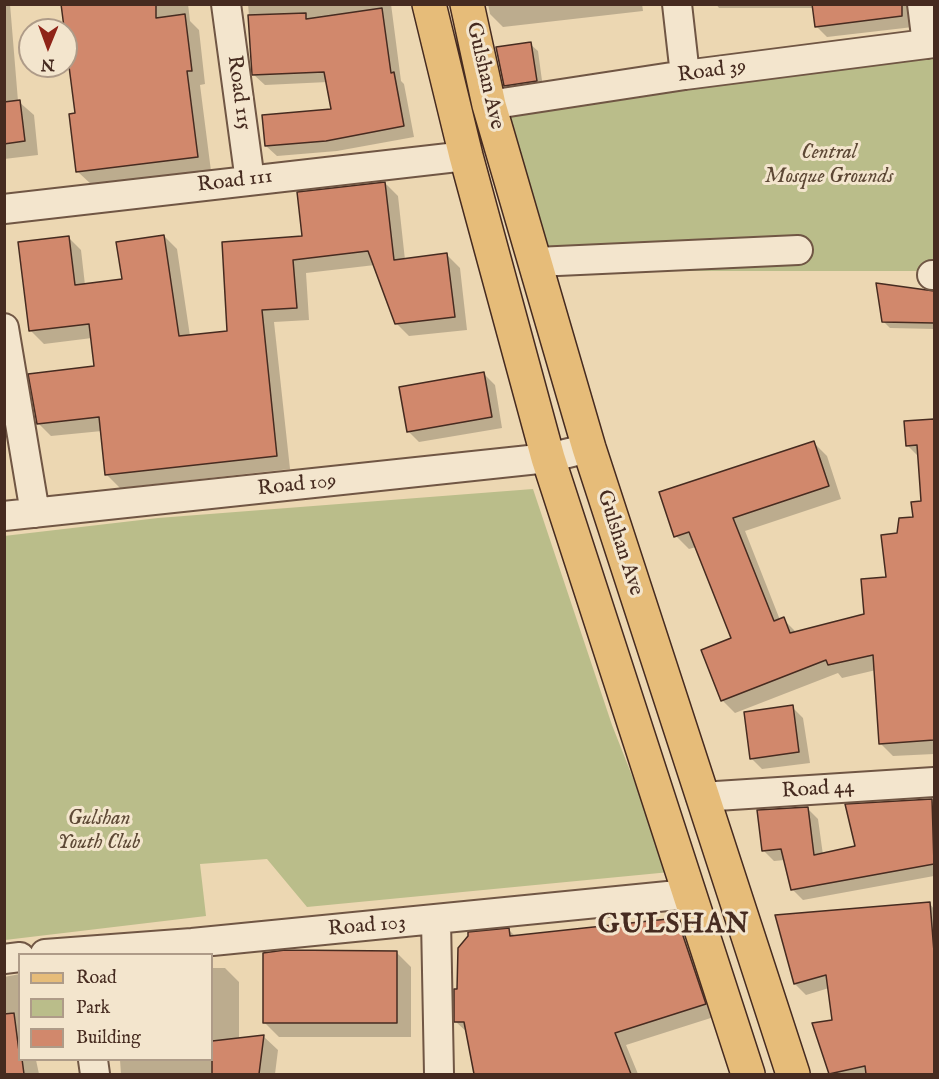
<!DOCTYPE html>
<html>
<head>
<meta charset="utf-8">
<style>
  body { margin:0 }
  #map { position:relative; width:939px; height:1079px; overflow:hidden; background:#ecd7b2; font-family:"IM FELL English",serif }
  canvas { display:block }
  .frame { position:absolute; inset:0; border:6px solid #462b20; pointer-events:none }
  .legend { position:absolute; left:18px; top:953px; width:195px; height:108px; box-sizing:border-box; background:#f3e5cd; border:2px solid #ae9b88; margin:0; padding:8px 10px; list-style:none; font-size:18px; color:#462b20 }
  .legend li { display:flex; align-items:center; gap:12px; height:30px }
  .legend b { width:30px; border:2px solid #ae9b88 }
  .north { position:absolute; left:18px; top:18px; width:60px; height:60px; box-sizing:border-box; background:#f3e5cd; border:2px solid #ae9b88; border-radius:50%; rotate:181deg; font-size:16px; font-weight:700; line-height:24px; text-align:center; color:#462b20 }
  .north::after { content:''; display:block; margin:auto; width:21px; height:27px; background:#8f2418; clip-path:polygon(50% 0,100% 100%,50% 72%,0 100%) }
</style>
</head>
<body>
<div id="map">
<canvas width="939" height="1079"></canvas>
<div class="frame"></div>
<ul class="legend">
<li><b style="height:8px;background:#e6bc79"></b>Road</li>
<li><b style="height:16px;background:#babd8a"></b>Park</li>
<li><b style="height:16px;background:#d1886c"></b>Building</li>
</ul>
<div class="north">N</div>
</div>
<script>
const g = document.querySelector('canvas').getContext('2d');
g.lineJoin = 'round';
function paint(path, color) { g.fillStyle = color; g.fill(path, 'evenodd'); }
const poly = rows => new Path2D(rows.map(r => 'M' + r).join(''));
function strokePath(path, color, width, dash) { g.strokeStyle = color; g.lineWidth = width; g.lineCap = dash ? 'butt' : 'round'; g.setLineDash(dash || []); g.stroke(path); }
function write(font, color, halo, rows, align = 'center') {
  g.font = font + ' "IM FELL English",serif'; g.lineWidth = 6; g.setLineDash([]); g.textBaseline = 'middle'; g.strokeStyle = halo; g.fillStyle = color; for (const [text, x, y, turn = 0] of rows) {
    g.save(); g.translate(x, y); g.rotate((+turn || 0) * Math.PI / 180); g.textAlign = isNaN(turn) ? turn : align; if (halo) g.strokeText(text, 0, 0); g.fillText(text, 0, 0); g.restore();
  }
}
const green = poly([
  [934,48,934,271,547,271,502,107],
  [533,489,612,725,670,872,307,907,267,859,200,864,206,916,5,940,4,536,158,518]
]);
const shadow = poly([
  [4,4,10,4,18,101,34,115,38,155,4,159],
  [63,4,188,4,190,21,199,30,205,84,200,85,211,171,92,185,78,172,76,114],
  [248,4,391,4,401,81,404,84,414,137,337,151,277,156,266,146,333,110,328,82,265,85,254,75],
  [488,4,642,4,643,11,503,27,490,14],
  [716,4,910,4,913,27,827,37,816,26,814,8,719,8],
  [530,44,538,51,543,88,513,93,505,85],
  [385,183,398,196,405,260,447,255,460,268,467,330,409,336,396,323,375,265,306,273,309,320,274,322,290,469,120,488,107,475,102,431,51,436,38,423,95,368,92,338,44,344,31,331,68,237,81,250,85,285,124,280,164,236,177,249,190,336,229,333,304,238],
  [878,285,934,292,934,329,890,328,883,321],
  [484,374,495,385,502,428,419,442,408,431],
  [934,420,934,754,893,756,880,743,876,670,842,678,838,673,735,713,722,700,733,639,696,547,689,549,676,536,814,443,827,456,841,499,745,531,780,620,783,619,796,632,866,615,888,578,898,534,915,518,923,502,919,457,908,446,906,422],
  [792,707,803,718,810,763,762,769,751,758],
  [931,800,934,804,934,876,803,900,792,889,785,860,774,861,763,850,807,808,818,819,823,855,857,847],
  [930,904,934,909,934,1074,832,1074,814,1024,834,1021,829,988,806,995,795,984,777,916],
  [677,919,689,932,717,1016,626,1045,638,1074,476,1074,468,1033,456,1022,459,991,509,930,516,937],
  [396,952,411,967,411,1037,279,1037,264,1022],
  [212,968,225,968,239,982,239,1039,263,1036,278,1050,275,1074,390,1074,121,1074,120,1060,212,1060],
  [20,974,20,1060,39,1060,36,1060,39,1074,4,1074,4,977]
]);
const building = poly([
  [61,4,156,4,156,18,185,14,192,71,187,71,198,157,76,172,69,114,75,113,61,4],
  [812,4,902,4,902,16,815,27,812,4],
  [382,8,391,73,394,72,404,126,326,141,265,146,262,115,331,109,324,72,252,75,248,15,306,13,306,19,382,8],
  [531,42,537,81,504,86,496,47,531,42],
  [20,100,25,141,4,144,4,102,20,100],
  [385,182,394,260,447,253,455,317,395,324,368,251,293,260,297,308,262,310,277,456,105,475,99,417,37,424,28,374,94,366,89,324,29,331,18,242,69,236,75,285,122,279,116,242,164,235,179,336,227,331,222,242,302,236,297,192,385,182],
  [876,283,934,291,934,323,882,322,876,283],
  [484,372,492,417,407,432,399,387,484,372],
  [934,419,934,740,879,744,873,655,828,665,826,660,721,701,701,650,731,638,689,532,674,537,659,492,814,441,829,486,733,518,774,621,784,617,790,633,864,614,861,579,886,577,881,535,897,533,899,518,913,517,911,502,921,501,917,445,906,446,904,421,934,419],
  [793,705,799,752,750,759,744,712,793,705],
  [932,799,934,864,791,890,781,849,762,851,757,810,808,807,814,855,855,846,845,804,932,799],
  [930,902,934,952,934,1074,866,1074,865,1066,829,1074,812,1023,832,1020,826,975,794,984,775,915,930,902],
  [677,918,706,1004,615,1033,631,1074,474,1074,464,1022,454,1022,454,989,457,989,458,948,468,936,468,932,509,928,510,936,677,918],
  [285,950,397,951,397,1023,263,1023,263,953,285,950],
  [14,1013,20,1059,22,1059,24,1074,4,1074,4,1014,14,1013],
  [264,1035,259,1074,212,1074,212,1041,264,1035]
]);
const minor = poly([
  [226,4,250,181],
  [677,4,685,75],
  [922,4,927,44],
  [489,105,685,75,934,43],
  [4,209,466,156],
  [536,262,798,250],
  [932,275,934,275],
  [4,328,35,513],
  [4,516,548,458,589,448],
  [701,797,934,782],
  [436,920,439,1074],
  [45,954,192,943,688,894],
  [4,959,20,957],
  [93,1060,95,1074]
]);
const major = poly([
  [429,4,466,156,548,458,748,1074],
  [467,4,489,105,589,448,793,1074]
]);
const streetNames = [
  ["Road 39",712,72,-8],
  ["Gulshan Ave",484,76,77],
  ["Road 115",238,93,82],
  ["Road 111",235,182,-7],
  ["Road 109",297,486,-6],
  ["Gulshan Ave",619,543,72],
  ["Road 44",818,790,-4],
  ["Road 103",367,927,-5]
];
const parkNames = [
  ["Central",829,154],
  ["Mosque Grounds",829,178],
  ["Gulshan",99,820],
  ["Youth Club",99,844]
];
const districtNames = [
  ["GULSHAN",674,926]
];
paint(green, '#babd8a');
paint(shadow, '#0003');
paint(building, '#d1886c');
strokePath(building, '#462b20', 1.5);
strokePath(minor, '#705644', 32);
strokePath(major, '#462b20', 36);
strokePath(minor, '#f3e5cd', 28);
strokePath(major, '#e6bc79', 33);
write('21px', '#462b20', '#f3e5cd', streetNames);
write('italic 21px', '#5d4835', '#f3e5cd', parkNames);
g.letterSpacing = '1.5px';
write('bold 27px', '#462b20', '#f3e5cd', districtNames);
g.letterSpacing = '0px';
</script>
</body>
</html>
